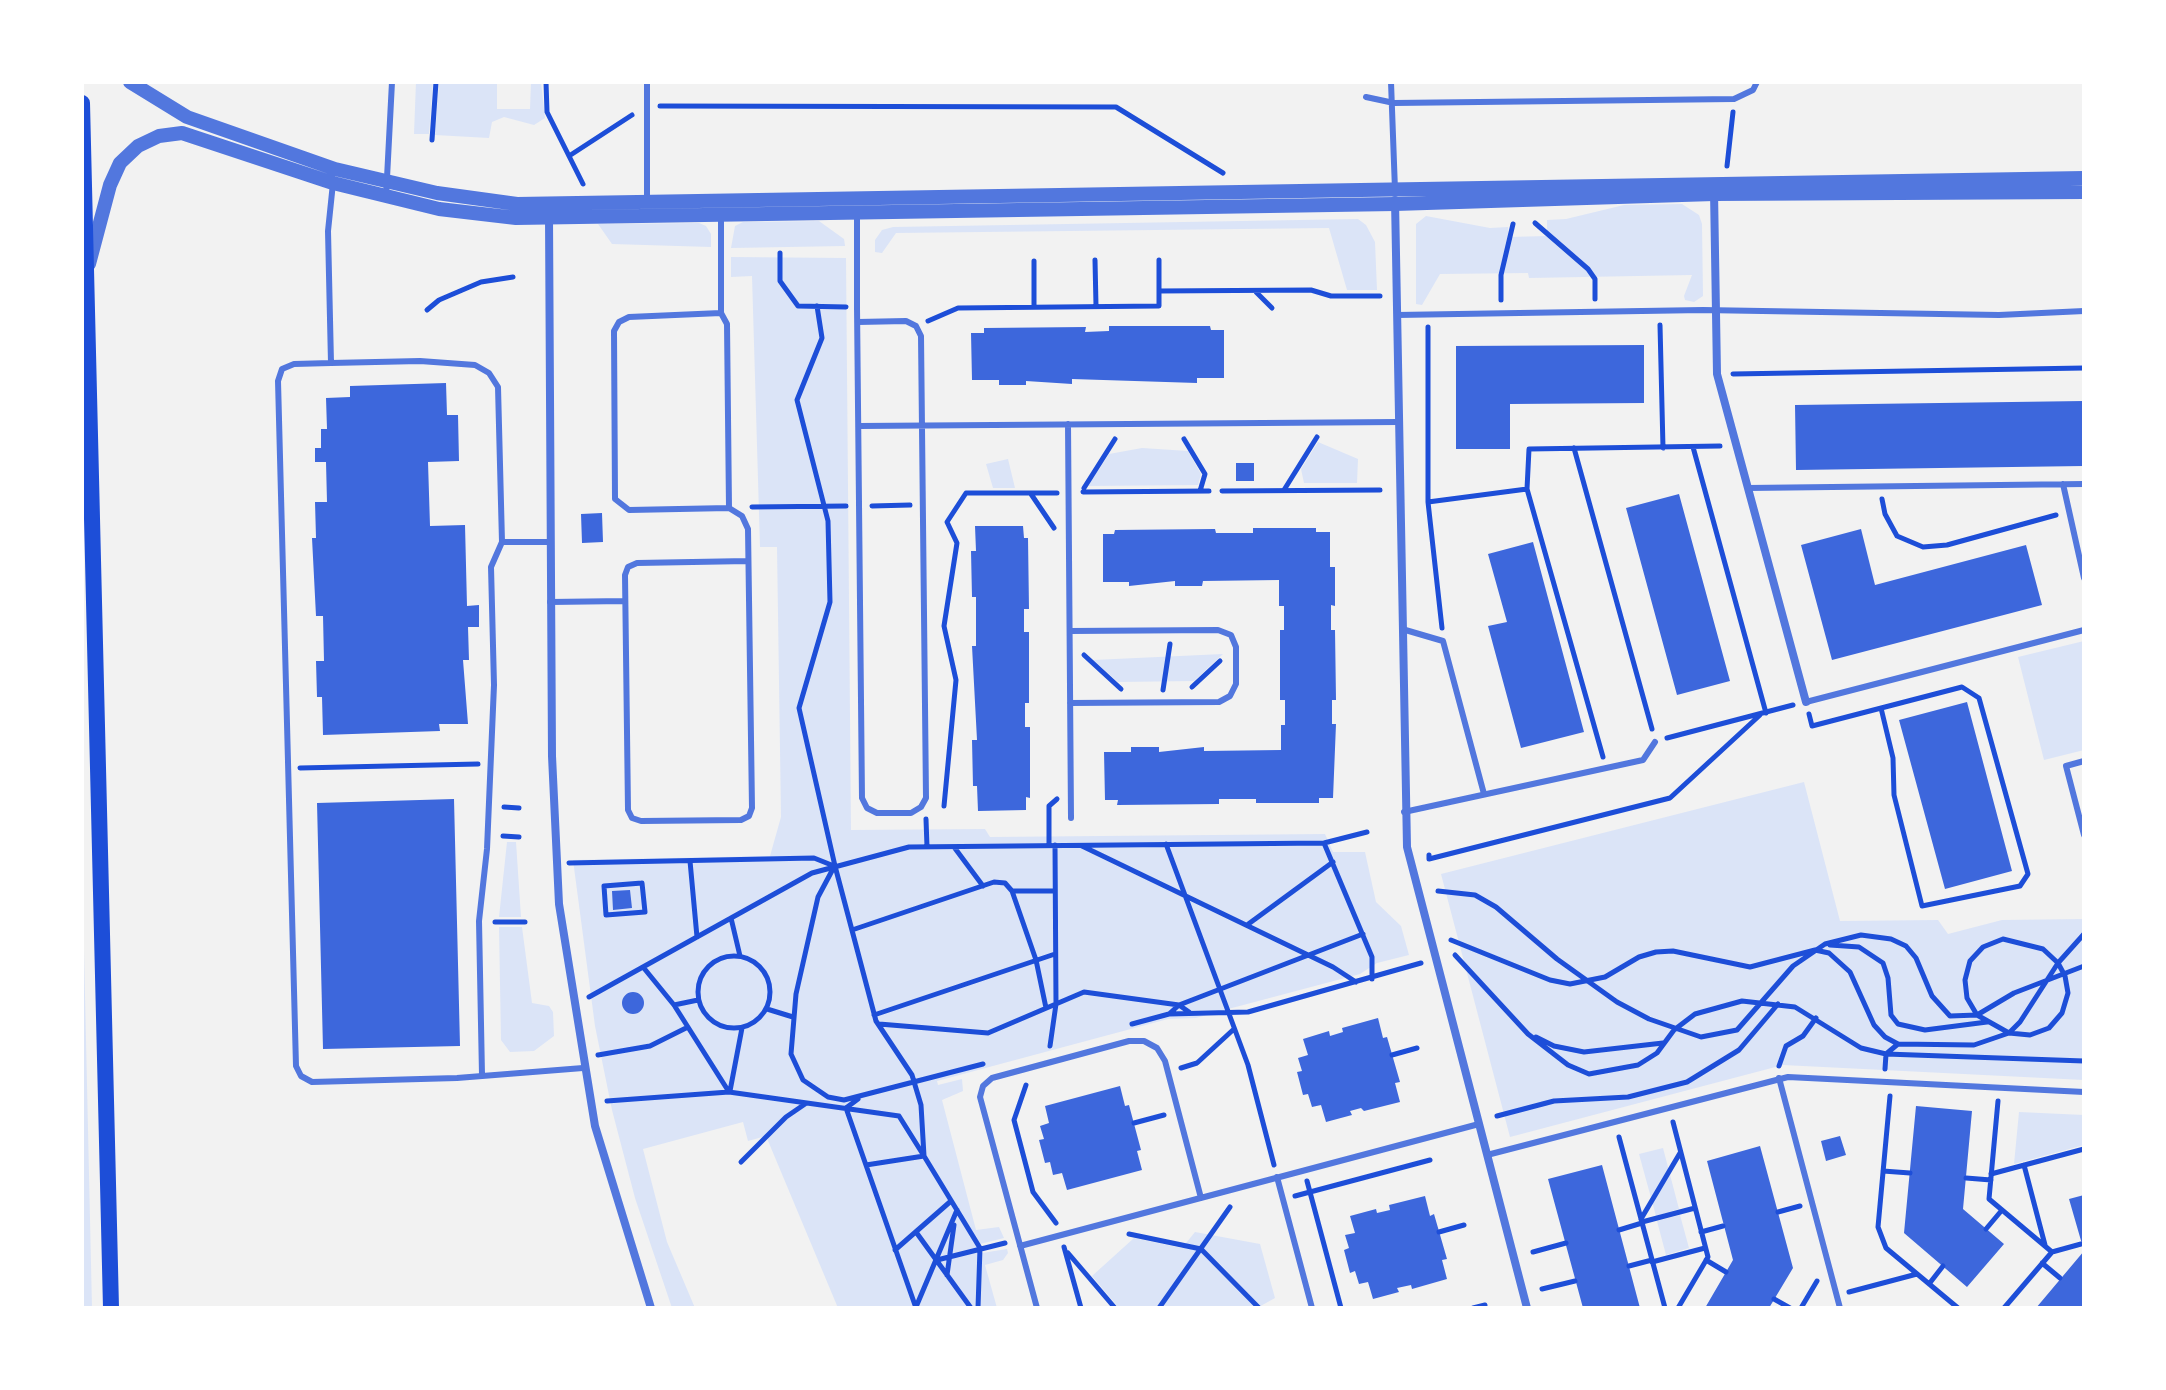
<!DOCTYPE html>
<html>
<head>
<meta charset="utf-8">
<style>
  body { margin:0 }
  #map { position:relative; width:2166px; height:1390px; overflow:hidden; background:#f2f2f2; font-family:Overpass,sans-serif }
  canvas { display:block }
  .frame { position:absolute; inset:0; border:84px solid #fff; pointer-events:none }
</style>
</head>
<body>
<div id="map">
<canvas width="2166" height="1390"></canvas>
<div class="frame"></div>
</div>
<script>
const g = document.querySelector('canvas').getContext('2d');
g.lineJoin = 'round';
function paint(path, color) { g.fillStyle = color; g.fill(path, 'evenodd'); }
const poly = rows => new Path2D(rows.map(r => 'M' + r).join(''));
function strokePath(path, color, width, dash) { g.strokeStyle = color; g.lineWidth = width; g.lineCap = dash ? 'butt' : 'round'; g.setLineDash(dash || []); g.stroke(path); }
const green = poly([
  [416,82,433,82,429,134,414,134],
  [439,82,497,82,497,109,530,109,531,82,541,82,545,118,534,125,504,117,492,122,489,138,435,135],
  [1682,204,1699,215,1702,224,1703,296,1694,302,1685,300,1684,296,1692,275,1529,278,1528,273,1440,274,1422,305,1416,304,1416,224,1426,216,1490,228,1508,227,1509,237,1547,236,1547,220,1566,219,1624,205],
  [1358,219,1366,225,1375,242,1377,290,1347,290,1329,228,896,233,882,253,875,252,875,240,882,230,893,227],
  [819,221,844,239,845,246,731,248,735,226,743,222],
  [699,223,706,226,711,234,711,247,612,244,598,224],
  [731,257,846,258,851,830,985,829,990,837,1325,834,1333,852,1365,852,1376,902,1401,926,1409,955,1377,963,1360,974,1232,1008,1196,1018,1168,1019,937,1081,938,1085,962,1079,963,1091,942,1100,976,1230,999,1227,1004,1238,980,1244,982,1253,1007,1249,1008,1253,1003,1260,985,1265,997,1308,838,1308,766,1136,748,1141,743,1122,643,1149,667,1242,695,1308,672,1308,635,1198,612,1110,595,1026,573,860,770,856,781,817,777,547,760,547,752,276,731,277],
  [1318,442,1358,459,1357,483,1304,483,1301,469],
  [1142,448,1188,451,1201,474,1198,485,1088,486,1109,454],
  [1008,459,1015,488,993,488,986,464],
  [2084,641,2084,750,2044,760,2018,657],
  [1223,654,1194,681,1118,682,1093,660],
  [1804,782,1840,921,1938,920,1948,934,2002,920,2084,919,2084,1080,1783,1065,1510,1137,1441,874],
  [507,842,516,842,521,917,499,917],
  [82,861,92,1308,82,1308],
  [499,927,522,927,532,1003,549,1006,553,1012,554,1036,534,1051,510,1052,501,1040],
  [2019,1112,2084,1115,2084,1145,2014,1164],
  [1663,1148,1679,1209,1656,1216,1639,1154],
  [1680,1215,1689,1248,1666,1255,1657,1221],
  [1195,1232,1260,1244,1275,1298,1257,1308,1119,1308,1092,1276,1134,1238,1182,1248]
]);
const building = poly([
  [1109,326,1210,326,1211,330,1224,330,1224,378,1197,378,1197,383,1072,379,1072,384,1026,381,1026,385,999,385,999,380,972,380,971,333,984,333,984,328,1086,327,1085,332,1109,331],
  [1644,345,1644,403,1510,404,1510,449,1456,449,1456,346],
  [446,383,447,415,458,415,459,461,428,462,430,526,465,525,467,606,479,605,479,627,468,627,469,660,463,660,468,724,439,724,440,731,323,735,322,697,317,697,316,661,324,661,323,616,316,616,312,538,316,538,315,502,327,502,326,462,315,462,315,448,321,448,321,429,327,429,326,398,350,397,350,386],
  [2084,401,2084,466,1796,470,1795,405],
  [1236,463,1254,463,1254,481,1236,481],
  [1679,494,1730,681,1677,695,1626,508],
  [602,513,603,542,582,543,581,514],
  [975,526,1023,526,1024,538,1028,538,1029,609,1024,609,1024,632,1029,632,1029,703,1025,703,1025,727,1030,727,1030,798,1026,797,1026,810,978,811,977,786,973,786,972,740,977,740,972,646,976,646,976,597,972,597,971,551,976,551],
  [1253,528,1316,528,1316,532,1330,532,1330,567,1335,567,1335,606,1331,605,1331,630,1335,630,1336,700,1332,700,1332,724,1336,724,1333,798,1319,798,1319,803,1256,803,1256,799,1219,799,1219,804,1117,805,1118,800,1105,800,1104,752,1131,752,1131,747,1159,747,1159,752,1204,747,1204,751,1281,750,1281,725,1285,725,1285,700,1280,700,1280,630,1284,630,1284,606,1279,606,1279,580,1203,581,1202,586,1175,586,1175,581,1129,586,1129,582,1103,582,1103,534,1114,534,1115,530,1215,529,1216,533,1253,533],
  [1861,529,1875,585,2026,545,2042,605,1832,660,1801,545],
  [1533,542,1584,732,1521,748,1488,626,1507,622,1488,554],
  [1967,702,2012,871,1945,889,1899,720],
  [454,799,460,1046,323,1049,317,803],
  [630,890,632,908,613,910,612,891],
  '622 1003a11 11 0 1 1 22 0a11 11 0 1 1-22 0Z',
  [1378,1018,1383,1038,1387,1037,1400,1082,1395,1083,1400,1102,1364,1111,1361,1108,1350,1111,1352,1115,1326,1122,1321,1105,1312,1107,1308,1094,1303,1095,1297,1072,1302,1071,1298,1058,1308,1055,1303,1039,1329,1031,1330,1036,1343,1032,1342,1028],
  [1120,1086,1125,1106,1129,1105,1141,1150,1137,1151,1142,1170,1067,1190,1062,1173,1053,1175,1050,1162,1045,1163,1039,1140,1044,1139,1040,1126,1049,1123,1045,1106],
  [1916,1106,1972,1111,1963,1209,2004,1244,1967,1287,1904,1233],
  [1840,1136,1846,1155,1826,1161,1821,1141],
  [1760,1146,1793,1268,1769,1308,1705,1308,1733,1260,1707,1161],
  [1602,1165,1640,1308,1583,1308,1548,1179],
  [2084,1195,2084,1308,2036,1308,2084,1251,2069,1199],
  [1425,1196,1430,1216,1434,1214,1447,1259,1442,1260,1447,1279,1412,1289,1411,1285,1397,1288,1399,1292,1373,1299,1368,1282,1359,1284,1355,1271,1350,1273,1344,1250,1349,1248,1345,1235,1355,1233,1350,1216,1376,1209,1377,1213,1390,1210,1389,1205]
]);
const path = poly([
  [546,82,547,112,583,184],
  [660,106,1116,107,1223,173],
  [432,140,436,82],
  [569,156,632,115],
  [1727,166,1733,112],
  [1535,223,1588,269,1595,279,1595,299],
  [780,253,780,281,798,306,846,307],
  [1095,260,1096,306],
  [1159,260,1159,291],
  [1034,261,1034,307],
  [1256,292,1272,308],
  [1501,300,1501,275,1513,224],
  [817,306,822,338,797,400,828,521,830,602,799,708,835,866,876,1021,912,1075,921,1105,924,1156,980,1248,978,1308],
  [427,310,439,300,481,282,513,277],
  [928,321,958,308,1159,306,1159,291,1311,290,1331,296,1380,296],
  [1660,325,1663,448],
  [1428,327,1428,502,1527,489,1529,449,1720,446],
  [1733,374,2084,368],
  [1184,439,1205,474,1200,491],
  [1693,447,1766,713],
  [1574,448,1652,729],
  [1084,488,1115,439],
  [1527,489,1603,757],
  [1284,490,1317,437],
  [1222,491,1380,490],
  [1083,492,1209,491],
  [1031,494,1054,528],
  [1882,499,1885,514,1897,536,1923,547,1947,545,2056,515],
  [1428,502,1442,628],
  [872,506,910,505],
  [752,507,846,506],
  [1084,655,1121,689],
  [1192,687,1220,661],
  [1163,690,1170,644],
  [1809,714,1812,726,1962,687,1979,698,2028,874,2020,886,1922,906,1894,795,1893,758,1881,708],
  [1667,738,1793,705],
  [300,768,478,764],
  [944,806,956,680,944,626,957,543,947,522,966,493,1057,493],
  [504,807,519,808],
  [926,819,927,847],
  [503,836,519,837],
  [1324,843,1372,957,1372,979],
  [1166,844,1248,1065,1274,1165],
  [1049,845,1049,806,1057,799],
  [1082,846,1333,967,1356,982],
  [954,847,983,886],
  [1429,855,1429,859,1670,798,1760,715],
  [690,861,697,937],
  [569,863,814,858,834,866],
  [834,867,818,897,796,994,791,1054,803,1080,828,1097,844,1100,983,1064],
  [642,883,645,912,606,915,604,886,642,883],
  [1012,891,1055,891],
  [1438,891,1475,895,1496,907,1557,959,1617,1002,1649,1019,1701,1037,1737,1030,1793,966,1825,944,1861,935,1891,939,1906,946,1916,958,1932,996,1950,1016,1977,1015,2014,993,2084,966],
  [731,918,740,956],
  [495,922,525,922],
  [1247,925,1333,862],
  [852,930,994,882,1005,883,1012,891,1036,960,1046,1008],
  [2003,939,2043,949,2058,963,2065,976,2068,993,2062,1013,2049,1028,2030,1035,2009,1033,1977,1015,1967,998,1965,980,1970,961,1983,947,2003,939],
  [1451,940,1550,980,1570,984,1605,977,1639,957,1656,952,1673,951,1750,967,1815,950,1829,953,1850,972,1874,1025,1885,1037,1898,1044,1974,1045,2009,1033,2020,1022,2058,963,2084,934],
  [1830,945,1859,947,1883,963,1888,978,1891,1015,1898,1024,1925,1030,1987,1022],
  [1455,955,1528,1034,1568,1065,1589,1074,1638,1065,1657,1053,1674,1030,1695,1014,1742,1001,1795,1007,1861,1048,1886,1054,2084,1061],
  '698 992a36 36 0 1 1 72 0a36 36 0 1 1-72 0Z',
  [643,967,674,1005,729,1092],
  [589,997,812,873,909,847,1324,843,1367,832],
  [674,1005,698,1000],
  [767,1009,793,1017],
  [1169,1014,1179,1005,1363,934],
  [874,1015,1055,954],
  [879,1024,988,1033,1084,992,1179,1005,1189,1012],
  [1132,1024,1169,1014,1248,1012,1421,963],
  [1536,1037,1554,1046,1584,1052,1663,1043],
  [1050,1046,1056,1004,1055,845],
  [598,1055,650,1046,688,1027],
  [1392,1055,1417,1048],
  [1779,1066,1786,1046,1803,1036,1816,1018],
  [1181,1068,1197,1063,1234,1029],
  [1885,1069,1886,1054,1898,1044],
  [1026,1085,1014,1120,1033,1192,1056,1223],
  [730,1091,742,1028],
  [1890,1096,1878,1227,1886,1248,1958,1308],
  [858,1099,846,1108,916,1308],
  [607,1101,729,1092,899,1116,924,1156,866,1165],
  [1998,1101,1989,1199,2052,1252,2004,1308],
  [1497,1116,1554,1101,1628,1097,1687,1082,1739,1050,1778,1004],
  [1673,1122,1708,1257,1678,1308],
  [1134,1123,1164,1115],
  [1619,1137,1665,1308],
  [741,1162,786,1117,805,1104],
  [2024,1165,2045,1245],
  [1883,1171,1910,1173],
  [1991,1174,2084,1149],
  [1966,1178,1991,1180],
  [1307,1181,1341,1308],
  [1295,1196,1430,1160],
  [1778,1212,1800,1206],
  [1641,1219,1680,1153],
  [1642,1222,1695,1208],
  [1986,1229,2002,1210],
  [1619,1230,1642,1223],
  [916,1232,971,1308],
  [1439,1232,1464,1225],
  [1701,1232,1723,1226],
  [1129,1234,1201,1249,1259,1308],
  [1064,1247,1081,1308],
  [895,1250,951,1201],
  [1533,1252,1566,1243],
  [2052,1252,2081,1244],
  [1068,1253,1115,1308],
  [937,1260,1005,1243],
  [1706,1260,1726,1272],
  [1652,1262,1705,1248],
  [2042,1263,2060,1278],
  [1629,1266,1652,1260],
  [947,1275,954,1225],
  [1929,1284,1943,1266],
  [1542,1289,1575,1281],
  [1849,1292,1917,1274],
  [1774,1299,1790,1308],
  [916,1307,957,1210],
  [1159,1308,1230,1207],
  [1473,1308,1485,1305],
  [1801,1308,1817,1281]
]);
const service = poly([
  [647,82,647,202],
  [1391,82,1395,190],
  [1366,97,1394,103,1734,99,1753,90,1757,82],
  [333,183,328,231,331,363,294,364,282,369,278,381,296,1066,301,1076,312,1082,457,1078,583,1068],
  [386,197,392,82],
  [857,212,857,307,862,798,867,808,877,813,911,813,921,807,926,798,921,336,916,326,906,321,858,322],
  [721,217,721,313,727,324,729,508,742,516,748,529,752,808,749,816,741,820,641,821,632,818,628,810,625,575,628,567,637,563,748,561],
  [721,313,629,317,619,322,614,331,615,499,629,510,729,508],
  [1397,315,1703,310,1999,315,2084,311],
  [331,363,420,361,475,365,489,373,498,387,502,542],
  [1068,424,1071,818],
  [859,426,1398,422],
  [2063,484,2084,578],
  [1748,488,2084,484],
  [550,602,625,601],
  [1402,629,1443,641,1484,794],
  [1070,631,1218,630,1231,635,1236,647,1236,684,1230,696,1219,702,1070,703],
  [1806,702,2084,630],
  [2084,761,2066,766,2084,835],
  [1404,812,1643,760,1655,742],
  [482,1075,479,921,487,849,494,685,491,567,502,542,550,542],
  [1779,1078,1840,1308],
  [1487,1155,1788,1077,2084,1092],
  [1277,1177,1312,1308],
  [1020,1246,1479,1124],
  [1037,1308,980,1097,983,1086,992,1078,1129,1041,1144,1041,1157,1048,1165,1061,1201,1198]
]);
const minor = poly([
  [1714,191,1717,374,1806,702],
  [1395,200,1407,847,1527,1308],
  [549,217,552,756,559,904,595,1126,651,1308]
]);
const tertiary = poly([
  [130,82,187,117,335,169,437,193,517,204,2084,178],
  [89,264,110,185,120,163,138,146,159,136,182,133,333,183,439,209,516,218,1395,204,1714,194,2084,192]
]);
const secondary = poly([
  [82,103,111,1308]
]);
paint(green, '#dbe4f7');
paint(building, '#3d67dc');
strokePath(path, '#1d4ed8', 5);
strokePath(service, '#5277de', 6);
strokePath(minor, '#5277de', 8);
strokePath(tertiary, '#5277de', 14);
strokePath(secondary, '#1d4ed8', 16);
</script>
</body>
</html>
